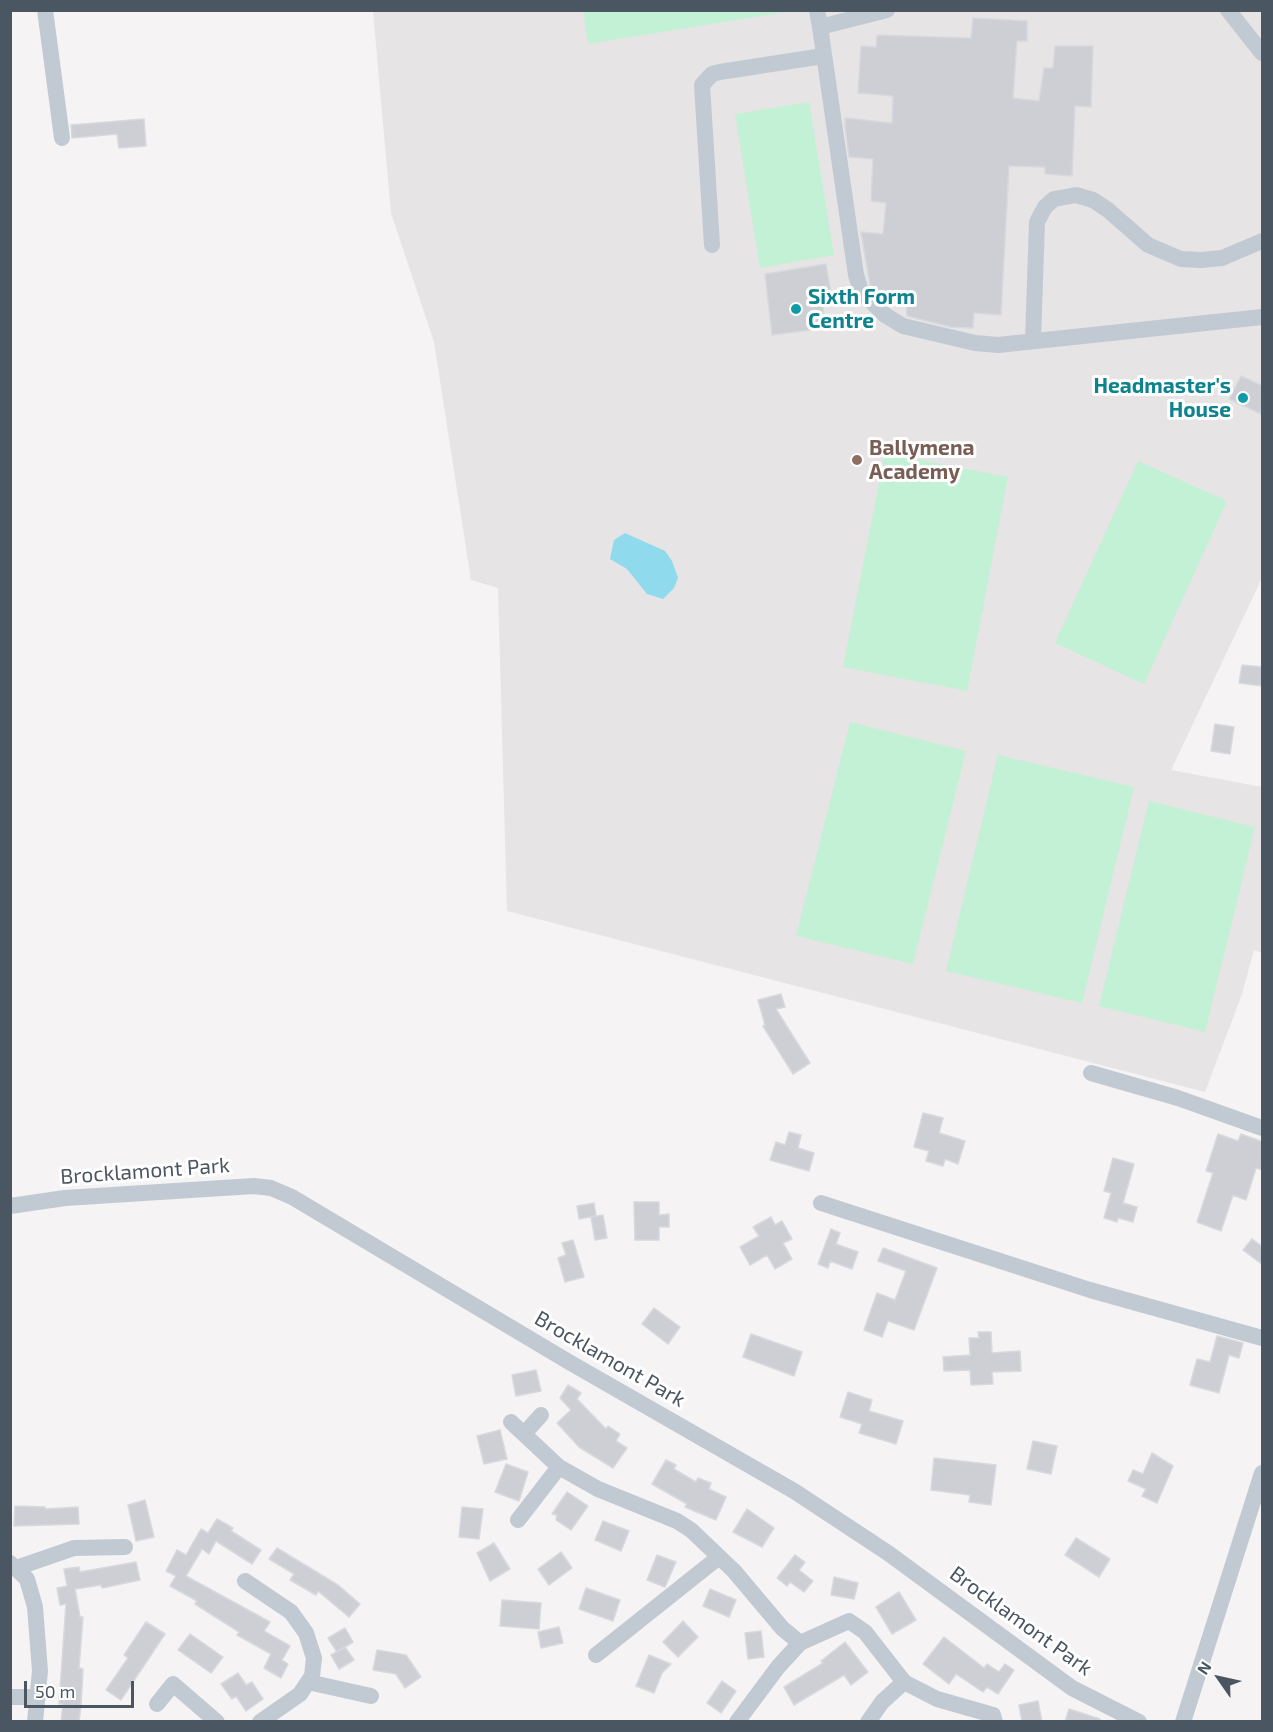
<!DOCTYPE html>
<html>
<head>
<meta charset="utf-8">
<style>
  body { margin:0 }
  #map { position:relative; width:1273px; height:1732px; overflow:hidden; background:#f5f3f3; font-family:"Exo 2",sans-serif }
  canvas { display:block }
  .frame { position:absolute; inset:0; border:12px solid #4a5661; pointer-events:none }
  .north { position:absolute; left:1189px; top:1648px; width:60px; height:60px; -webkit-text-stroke:4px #fff; paint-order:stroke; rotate:304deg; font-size:16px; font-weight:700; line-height:24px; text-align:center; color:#4a5661 }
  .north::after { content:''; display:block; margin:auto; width:21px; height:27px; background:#4a5661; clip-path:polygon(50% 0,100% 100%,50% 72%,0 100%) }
  .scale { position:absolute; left:24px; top:1681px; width:110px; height:27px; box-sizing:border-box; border:3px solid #4a5661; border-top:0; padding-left:8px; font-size:18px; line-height:21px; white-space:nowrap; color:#4a5661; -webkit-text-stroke:4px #fff; paint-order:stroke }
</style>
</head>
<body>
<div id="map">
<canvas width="1273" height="1732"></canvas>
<div class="frame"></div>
<div class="north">N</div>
<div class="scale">50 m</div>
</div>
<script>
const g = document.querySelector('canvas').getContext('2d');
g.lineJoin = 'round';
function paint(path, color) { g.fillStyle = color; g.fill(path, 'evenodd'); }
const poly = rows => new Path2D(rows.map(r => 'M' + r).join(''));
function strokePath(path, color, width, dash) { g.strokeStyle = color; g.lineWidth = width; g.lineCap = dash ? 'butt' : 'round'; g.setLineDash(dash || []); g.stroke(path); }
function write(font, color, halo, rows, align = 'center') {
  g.font = font + ' "Exo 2",sans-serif'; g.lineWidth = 6; g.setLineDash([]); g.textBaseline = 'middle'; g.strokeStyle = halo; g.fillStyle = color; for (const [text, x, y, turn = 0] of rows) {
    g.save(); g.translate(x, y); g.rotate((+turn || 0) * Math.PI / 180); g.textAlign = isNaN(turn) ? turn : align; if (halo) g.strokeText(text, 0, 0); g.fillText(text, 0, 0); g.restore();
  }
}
const education = poly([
  [373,11,1262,11,1262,578,1171,770,1262,787,1262,953,1254,950,1242,994,1205,1092,507,911,498,588,471,580,434,342,391,213]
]);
const green = poly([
  [798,10,588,44,583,11,583,10],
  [809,102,834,255,760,268,735,114],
  [885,453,1008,477,967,691,843,667],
  [1138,461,1227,501,1144,684,1055,643],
  [850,722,966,751,913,964,796,936],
  [998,755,1134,787,1082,1003,946,971],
  [1149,801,1255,827,1205,1032,1099,1006]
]);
const water = poly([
  [625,533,665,551,672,561,678,578,674,588,663,599,647,594,627,569,610,559,614,540]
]);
const building = poly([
  [973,18,1027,21,1027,41,1017,41,1013,98,1039,101,1044,68,1053,68,1055,46,1093,46,1091,107,1075,106,1072,176,1045,174,1045,167,1009,166,1001,315,974,313,973,328,951,327,907,316,906,299,881,297,870,285,861,232,883,234,886,203,871,201,873,159,849,157,845,126,845,118,892,123,893,96,858,93,861,46,876,47,877,35,971,38,973,18],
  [144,119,146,146,119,148,117,134,72,138,71,125,144,119],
  [826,264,831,293,821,295,826,328,772,335,765,274,826,264],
  [1241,376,1263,386,1263,415,1229,399,1241,376],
  [1242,665,1263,667,1263,686,1239,683,1242,665],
  [1215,724,1234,727,1230,754,1211,751,1215,724],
  [781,994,785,1007,776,1009,810,1063,793,1074,763,1026,765,1025,758,1000,781,994],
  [923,1113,943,1118,939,1133,965,1141,958,1164,945,1159,943,1166,926,1161,929,1151,914,1147,923,1113],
  [789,1132,801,1135,798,1148,814,1153,809,1171,770,1160,776,1142,785,1145,789,1132],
  [1218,1134,1238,1141,1241,1134,1263,1142,1263,1170,1256,1168,1246,1200,1233,1195,1221,1231,1197,1222,1213,1173,1206,1171,1218,1134],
  [1113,1158,1134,1164,1123,1203,1137,1207,1133,1222,1118,1218,1117,1222,1104,1218,1111,1193,1104,1191,1113,1158],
  [634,1202,659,1202,659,1215,669,1214,669,1227,659,1227,659,1240,635,1240,634,1202],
  [594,1203,596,1216,579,1219,577,1206,594,1203],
  [603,1215,607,1238,595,1240,591,1217,603,1215],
  [771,1217,775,1225,782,1221,792,1239,783,1243,792,1259,775,1269,767,1255,750,1265,740,1247,759,1236,753,1227,771,1217],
  [831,1229,840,1233,836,1244,858,1252,852,1269,830,1261,828,1268,818,1264,831,1229],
  [1252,1239,1263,1247,1263,1265,1243,1250,1252,1239],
  [573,1240,584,1277,565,1282,558,1258,566,1255,562,1243,573,1240],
  [883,1248,937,1268,914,1330,888,1321,882,1337,864,1330,877,1293,895,1300,906,1271,878,1261,883,1248],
  [654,1308,680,1327,668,1344,642,1324,654,1308],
  [978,1332,991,1332,992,1353,1020,1351,1021,1371,992,1372,993,1384,971,1385,970,1370,944,1371,943,1357,970,1355,969,1338,979,1338,978,1332],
  [751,1334,802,1352,794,1376,743,1357,751,1334],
  [1217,1336,1243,1343,1239,1358,1229,1355,1219,1393,1190,1385,1197,1359,1210,1362,1217,1336],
  [536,1370,541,1391,516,1396,512,1375,536,1370],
  [568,1385,581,1393,577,1399,606,1429,608,1426,620,1434,616,1441,627,1448,613,1468,579,1447,557,1423,571,1410,560,1398,568,1385],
  [848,1392,872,1400,869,1411,903,1421,896,1444,859,1433,862,1424,840,1417,848,1392],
  [500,1430,507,1459,484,1464,477,1436,500,1430],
  [1033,1441,1057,1446,1051,1474,1027,1469,1033,1441],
  [1152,1453,1173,1466,1157,1503,1142,1496,1146,1489,1128,1481,1133,1470,1143,1474,1152,1453],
  [934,1458,996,1465,991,1505,969,1502,970,1495,931,1490,934,1458],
  [666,1460,676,1465,674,1469,696,1482,698,1478,711,1483,709,1489,726,1497,716,1520,685,1507,687,1504,652,1484,666,1460],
  [506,1464,528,1472,519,1501,495,1492,506,1464],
  [567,1492,588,1506,571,1530,556,1520,557,1515,552,1514,567,1492],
  [145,1500,154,1537,136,1541,128,1505,145,1500],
  [15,1506,45,1507,45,1509,78,1507,79,1524,14,1526,15,1506],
  [462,1507,483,1509,479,1539,459,1537,462,1507],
  [747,1509,774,1528,762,1547,733,1532,747,1509],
  [217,1519,233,1528,231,1531,261,1550,252,1564,216,1541,209,1554,202,1549,186,1576,270,1622,264,1631,290,1646,282,1660,288,1664,281,1678,264,1668,271,1654,237,1635,239,1632,195,1604,197,1601,170,1586,176,1576,166,1571,177,1550,186,1555,201,1529,208,1533,217,1519],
  [603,1521,629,1531,621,1551,595,1540,603,1521],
  [1076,1538,1110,1559,1099,1577,1065,1555,1076,1538],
  [494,1543,510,1569,490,1581,477,1553,494,1543],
  [277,1548,338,1585,360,1604,349,1617,318,1591,316,1595,290,1580,294,1574,269,1559,277,1548],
  [561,1552,572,1568,549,1585,538,1569,561,1552],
  [657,1555,676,1562,665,1587,647,1580,657,1555],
  [795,1555,805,1562,799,1570,813,1581,804,1592,790,1582,787,1586,777,1578,795,1555],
  [136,1562,140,1580,102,1588,101,1585,75,1589,80,1617,83,1617,79,1668,83,1669,81,1705,79,1722,61,1722,63,1704,59,1704,66,1604,60,1605,57,1588,67,1586,64,1569,79,1567,80,1572,136,1562],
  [834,1577,858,1583,854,1599,831,1595,834,1577],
  [586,1588,620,1600,613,1621,579,1609,586,1588],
  [710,1589,736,1600,729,1617,703,1606,710,1589],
  [899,1592,916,1620,892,1634,876,1607,899,1592],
  [502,1600,541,1603,539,1629,500,1626,502,1600],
  [683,1621,698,1637,678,1657,663,1642,683,1621],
  [146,1622,165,1634,121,1700,106,1690,128,1658,124,1655,146,1622],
  [559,1627,563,1643,541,1648,538,1632,559,1627],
  [345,1628,353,1642,337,1652,328,1638,345,1628],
  [761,1631,764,1657,748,1659,745,1633,761,1631],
  [190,1634,223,1657,211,1673,178,1650,190,1634],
  [944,1637,984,1668,987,1664,999,1672,1005,1664,1014,1670,998,1694,987,1687,983,1692,956,1674,949,1684,923,1664,944,1637],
  [845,1642,868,1672,851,1685,844,1675,794,1705,784,1687,823,1663,821,1661,845,1642],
  [345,1647,354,1660,339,1669,331,1655,345,1647],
  [377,1650,406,1655,421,1677,405,1688,396,1674,373,1670,377,1650],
  [649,1655,671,1664,662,1673,654,1693,636,1686,649,1655],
  [238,1673,246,1685,252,1682,263,1699,246,1711,236,1696,232,1699,221,1684,238,1673],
  [722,1681,736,1691,721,1713,707,1703,722,1681],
  [1038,1701,1042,1722,1022,1722,1019,1705,1038,1701],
  [1069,1709,1100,1719,1100,1722,1065,1722,1069,1709]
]);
const minor = poly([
  [45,10,62,138],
  [817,10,820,27],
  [887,10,820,27,856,275,861,291,885,315,903,326,975,343,998,345,1262,317],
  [1228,10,1262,53],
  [712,245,702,85,712,74,720,72,823,56],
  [1033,340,1037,222,1045,207,1054,199,1076,195,1093,200,1108,210,1148,245,1181,259,1201,260,1222,258,1262,241],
  [1091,1073,1178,1098,1262,1128],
  [821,1203,1090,1290,1262,1338],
  [10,1206,65,1198,254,1186,271,1188,292,1197,569,1362,794,1491,888,1553,1072,1688,1139,1722],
  [511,1422,559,1467,598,1489,677,1521,691,1530,734,1571,782,1628,800,1643],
  [524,1434,541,1415],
  [518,1520,559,1467],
  [10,1563,27,1579,35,1607,40,1671,35,1722],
  [16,1568,74,1548,125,1547],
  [245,1581,291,1612,306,1633,314,1658,312,1676,300,1694,260,1722],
  [596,1655,719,1557],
  [308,1682,371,1696],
  [10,1697,37,1697],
  [157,1704,173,1684,217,1722],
  [737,1722,778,1667,800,1643,849,1621,865,1632,904,1682,937,1699,993,1715,995,1722],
  [868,1722,882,1702,904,1682],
  [1183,1722,1262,1473]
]);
const markers = [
  [796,309,6,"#0f9aa8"],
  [1243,398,6,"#0f9aa8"],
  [857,460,6,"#8d6e63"]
];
const cultureNames = [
  ["Sixth Form",808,297],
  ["Centre",808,321],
  ["Headmaster's",1231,386,"right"],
  ["House",1231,410,"right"]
];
const educationNames = [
  ["Ballymena",869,448],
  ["Academy",869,472]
];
const streetNames = [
  ["Brocklamont Park",145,1171,-4],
  ["Brocklamont Park",610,1359,30],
  ["Brocklamont Park",1021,1621,36]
];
paint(education, '#e6e4e5');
paint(green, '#c3f1d5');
paint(water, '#90daee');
paint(building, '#cdcfd5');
strokePath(building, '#d7d9de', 1.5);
strokePath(minor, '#c1cad2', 16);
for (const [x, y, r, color] of markers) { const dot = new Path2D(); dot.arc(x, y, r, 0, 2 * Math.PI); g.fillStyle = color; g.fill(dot); strokePath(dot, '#fff', 2); }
write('bold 21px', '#0d838f', '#fff', cultureNames, 'left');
write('bold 21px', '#785e54', '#fff', educationNames, 'left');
write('21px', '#4a5661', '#fff', streetNames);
</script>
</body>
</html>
